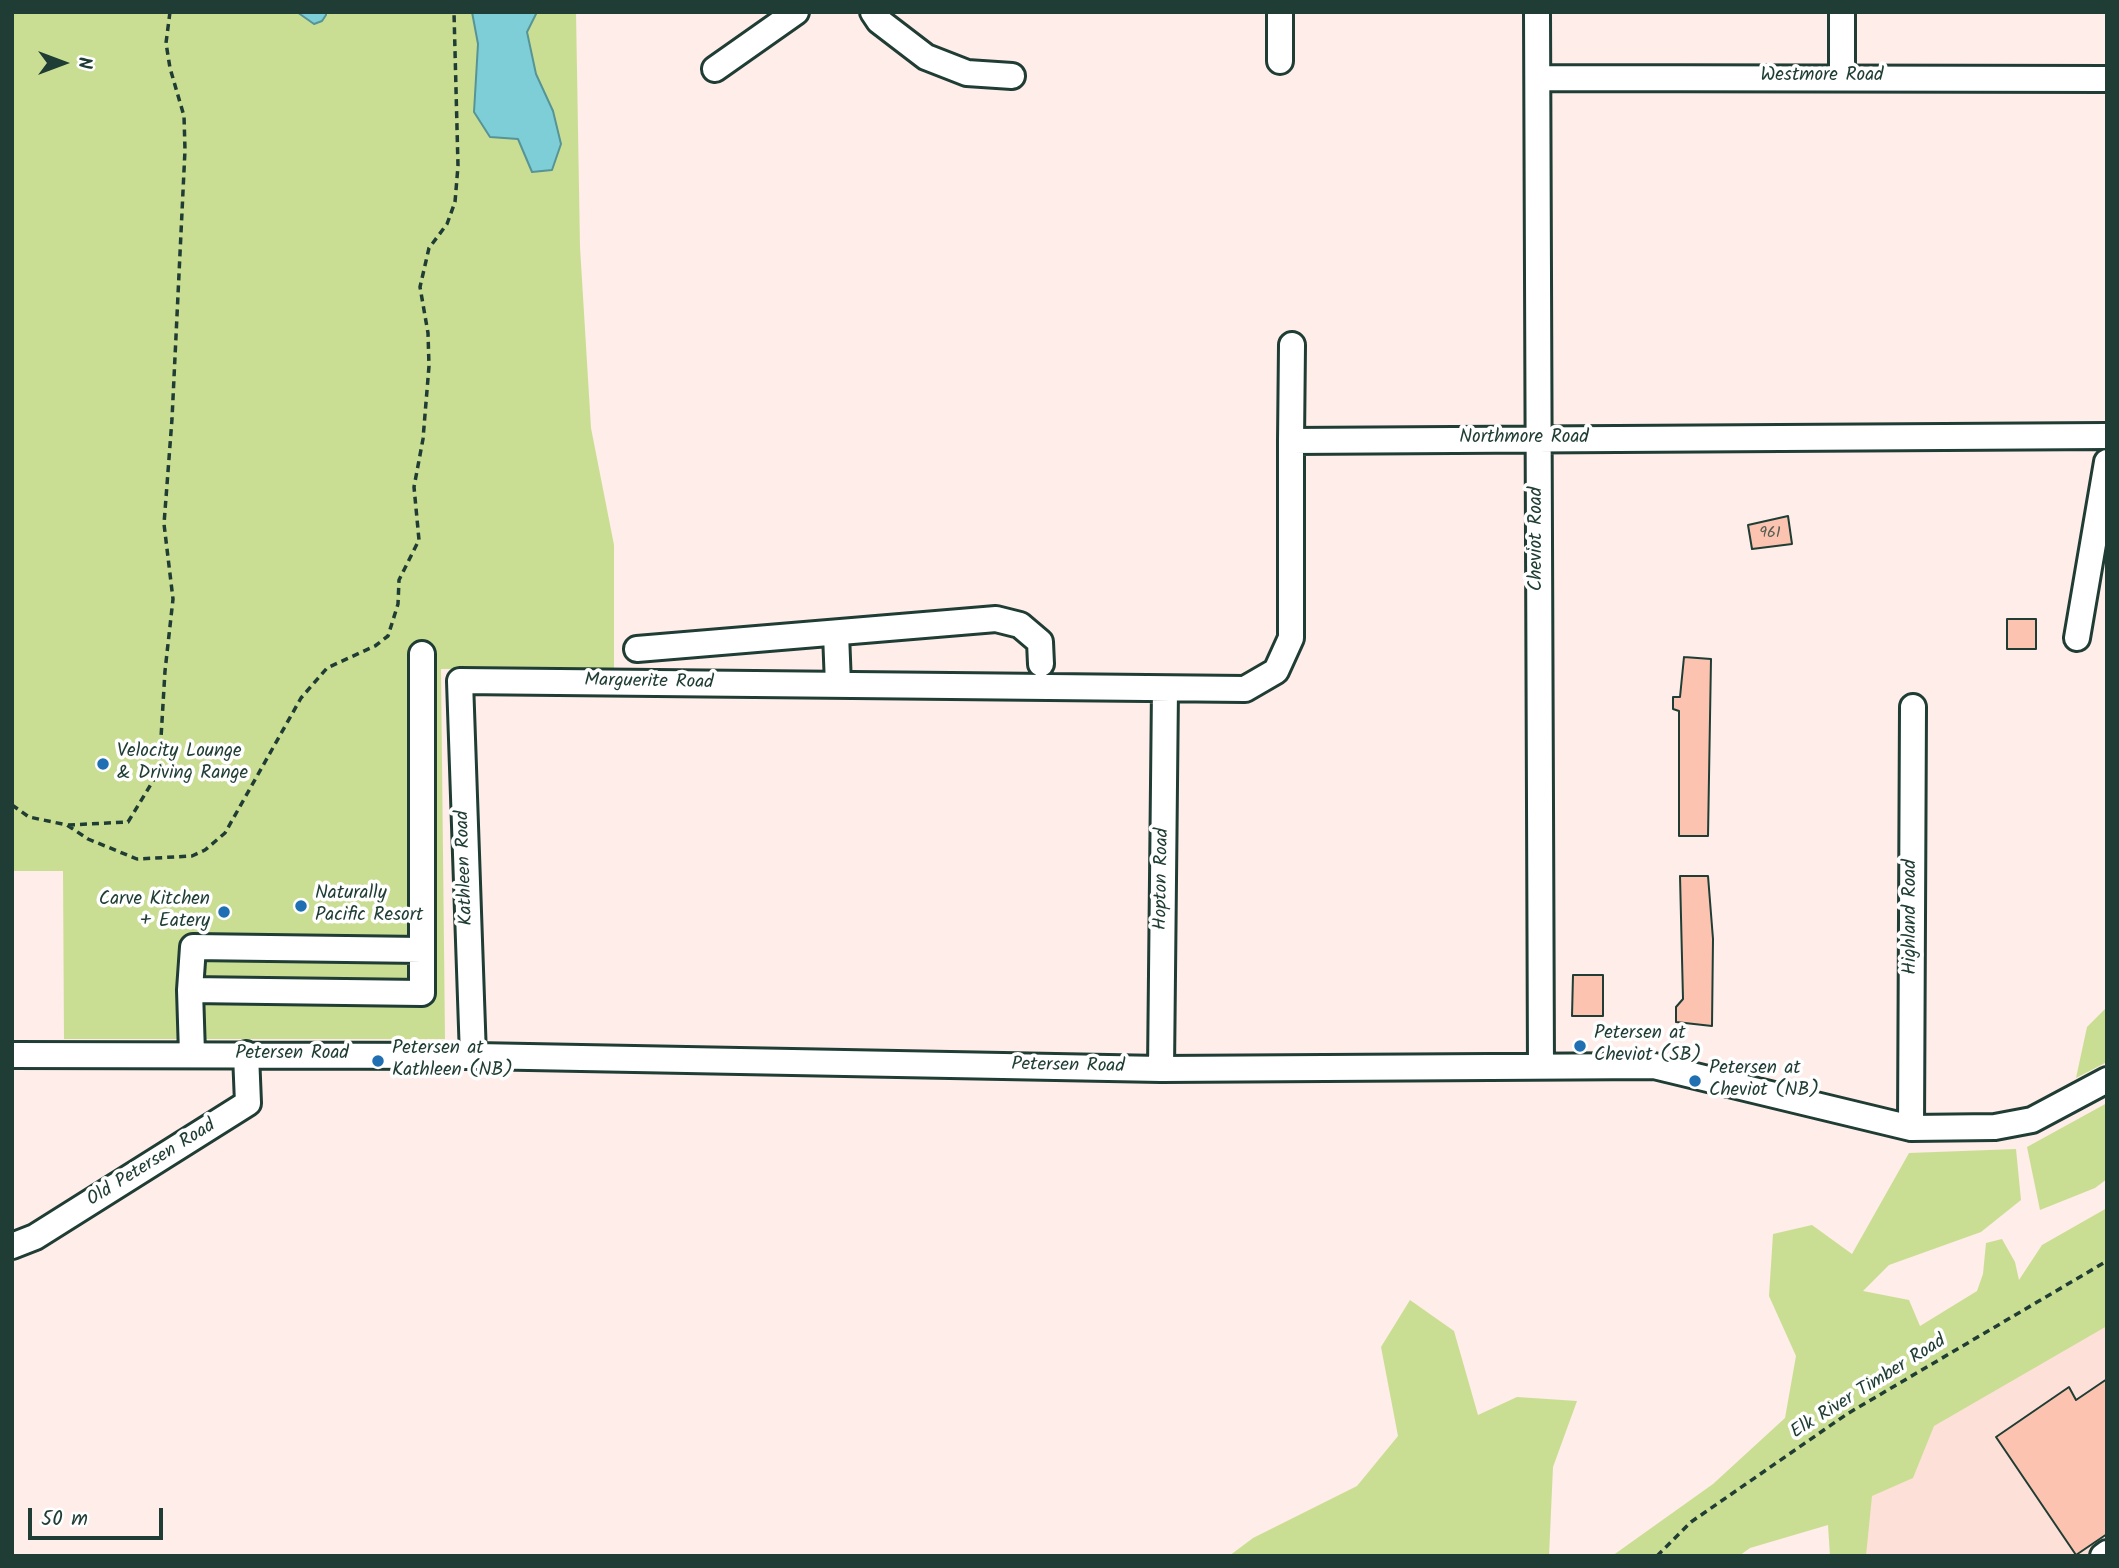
<!DOCTYPE html>
<html>
<head>
<meta charset="utf-8">
<style>
  body { margin:0 }
  #map { position:relative; width:2119px; height:1568px; overflow:hidden; background:#feede8; font-family:Kalam,sans-serif }
  canvas { display:block }
  .frame { position:absolute; inset:0; border:14px solid #1f3d34; pointer-events:none }
  .north { position:absolute; left:28px; top:28px; width:70px; height:70px; -webkit-text-stroke:5px #fff; paint-order:stroke; rotate:90deg; font-size:19px; font-weight:700; line-height:28px; text-align:center; color:#1f3d34 }
  .north::after { content:''; display:block; margin:auto; width:24px; height:32px; background:#1f3d34; clip-path:polygon(50% 0,100% 100%,50% 72%,0 100%) }
  .scale { position:absolute; left:28px; top:1508px; width:135px; height:32px; box-sizing:border-box; border:4px solid #1f3d34; border-top:0; padding-left:9px; font-size:21px; line-height:24px; white-space:nowrap; color:#1f3d34; -webkit-text-stroke:5px #fff; paint-order:stroke }
</style>
</head>
<body>
<div id="map">
<canvas width="2119" height="1568"></canvas>
<div class="frame"></div>
<div class="north">N</div>
<div class="scale">50 m</div>
</div>
<script>
const g = document.querySelector('canvas').getContext('2d');
g.lineJoin = 'round';
function paint(path, color) { g.fillStyle = color; g.fill(path, 'evenodd'); }
const poly = rows => new Path2D(rows.map(r => 'M' + r).join(''));
function strokePath(path, color, width, dash) { g.strokeStyle = color; g.lineWidth = width; g.lineCap = dash ? 'butt' : 'round'; g.setLineDash(dash || []); g.stroke(path); }
function write(font, color, halo, rows, align = 'center') {
  g.font = font + ' Kalam,sans-serif'; g.lineWidth = 7; g.setLineDash([]); g.textBaseline = 'middle'; g.strokeStyle = halo; g.fillStyle = color; for (const [text, x, y, turn = 0] of rows) {
    g.save(); g.translate(x, y); g.rotate((+turn || 0) * Math.PI / 180); g.textAlign = isNaN(turn) ? turn : align; if (halo) g.strokeText(text, 0, 0); g.fillText(text, 0, 0); g.restore();
  }
}
const built = poly([
  [2107,1273,2107,1556,1842,1556,1842,1458]
]);
const green = poly([
  [12,12,576,12,580,247,591,428,614,545,614,668,441,669,445,1039,64,1039,63,871,12,871],
  [2107,1007,2107,1062,2076,1078,2087,1027],
  [2107,1103,2107,1179,2095,1188,2040,1210,2027,1147],
  [2016,1149,2021,1200,1981,1232,1889,1265,1863,1291,1909,1300,1920,1326,1977,1291,1983,1274,1986,1243,2002,1239,2015,1262,2019,1280,2042,1245,2107,1208,2107,1326,1934,1426,1913,1478,1872,1496,1866,1556,1830,1556,1828,1525,1750,1548,1739,1556,1612,1556,1713,1484,1785,1418,1796,1356,1769,1296,1773,1234,1812,1225,1852,1254,1909,1153],
  [1410,1300,1454,1331,1478,1415,1517,1397,1577,1401,1553,1467,1549,1556,1229,1556,1253,1538,1357,1486,1398,1436,1381,1347]
]);
const water = poly([
  [297,12,326,12,326,15,322,21,314,24,297,12],
  [472,12,537,12,527,32,536,74,553,111,561,144,552,170,532,172,518,139,490,137,474,112,478,44,472,12]
]);
const building = poly([
  [1788,516,1792,544,1752,549,1748,525,1788,516],
  [2007,619,2036,619,2036,649,2007,649,2007,619],
  [1684,657,1711,659,1708,836,1679,836,1679,711,1673,709,1673,697,1680,697,1684,657],
  [1680,876,1708,876,1713,939,1712,1026,1676,1022,1676,1007,1683,999,1680,876],
  [1573,975,1603,975,1603,1016,1572,1016,1573,975],
  [2107,1379,2107,1534,2076,1555,1996,1437,2069,1387,2076,1400,2107,1379]
]);
const path = poly([
  [12,805,29,817,67,825,88,839,137,859,192,856,205,850,225,833,301,698,327,668,375,646,388,636,398,604,399,580,419,540,414,487,423,439,429,366,428,333,420,287,429,248,447,224,455,202,458,166,454,12],
  [68,825,128,822,159,771,165,671,173,599,164,524,172,419,185,150,184,116,170,68,166,43,170,12],
  [1657,1556,1691,1522,1847,1414,2107,1261]
]);
const minor = poly([
  [873,12,879,21,926,57,967,73,1012,76],
  [1537,12,1541,1066],
  [1280,61,1280,12],
  [715,69,796,12],
  [1842,77,1842,12],
  [1538,78,2107,79],
  [1291,441,1292,345],
  [836,633,838,685],
  [2077,638,2107,462],
  [637,649,996,619,1020,625,1040,642,1041,664],
  [190,990,193,947,422,950],
  [192,1054,190,990,422,993,422,654],
  [12,1055,476,1056,1161,1069,1654,1066,1911,1128,1995,1127,2032,1120,2107,1080],
  [473,1056,460,681,1245,689,1276,671,1291,638,1291,441,2107,436],
  [1161,1069,1165,689],
  [1911,1128,1913,707],
  [12,1246,35,1237,248,1103,246,1054],
  [2103,1556,2107,1553]
]);
const markers = [
  [103,764,7,"#1f6fb2"],
  [301,906,7,"#1f6fb2"],
  [224,912,7,"#1f6fb2"],
  [1580,1046,7,"#1f6fb2"],
  [378,1061,7,"#1f6fb2"],
  [1695,1081,7,"#1f6fb2"]
];
const numberNames = [
  ["961",1770,534]
];
const streetNames = [
  ["Westmore Road",1822,77],
  ["Northmore Road",1524,439],
  ["Cheviot Road",1538,539,-90],
  ["Marguerite Road",649,683,1],
  ["Kathleen Road",466,868,-92],
  ["Hopton Road",1163,879,-89],
  ["Highland Road",1912,917,-90],
  ["Petersen Road",292,1055],
  ["Petersen Road",1068,1067,1],
  ["Old Petersen Road",152,1164,-32],
  ["Elk River Timber Road",1869,1388,-32]
];
const poiNames = [
  ["Velocity Lounge",117,753],
  ["& Driving Range",117,775],
  ["Naturally",315,895],
  ["Pacific Resort",315,917],
  ["Carve Kitchen",210,901,"right"],
  ["+ Eatery",210,923,"right"],
  ["Petersen at",1594,1035],
  ["Cheviot (SB)",1594,1057],
  ["Petersen at",392,1050],
  ["Kathleen (NB)",392,1072],
  ["Petersen at",1709,1070],
  ["Cheviot (NB)",1709,1092]
];
paint(built, '#fde0d8');
paint(green, '#cade93');
paint(water, '#7dced7');
strokePath(water, '#579496', 2);
paint(building, '#fcc3b1');
strokePath(building, '#1f3d34', 2);
strokePath(minor, '#1f3d34', 30);
strokePath(path, '#1f3d34', 3.5, [7, 5]);
strokePath(minor, '#fff', 24);
for (const [x, y, r, color] of markers) { const dot = new Path2D(); dot.arc(x, y, r, 0, 2 * Math.PI); g.fillStyle = color; g.fill(dot); strokePath(dot, '#fff', 2.5); }
write('16px', '#565e53', null, numberNames);
write('19px', '#1f3d34', '#fff', streetNames);
write('19px', '#1f3d34', '#fff', poiNames, 'left');
</script>
</body>
</html>
